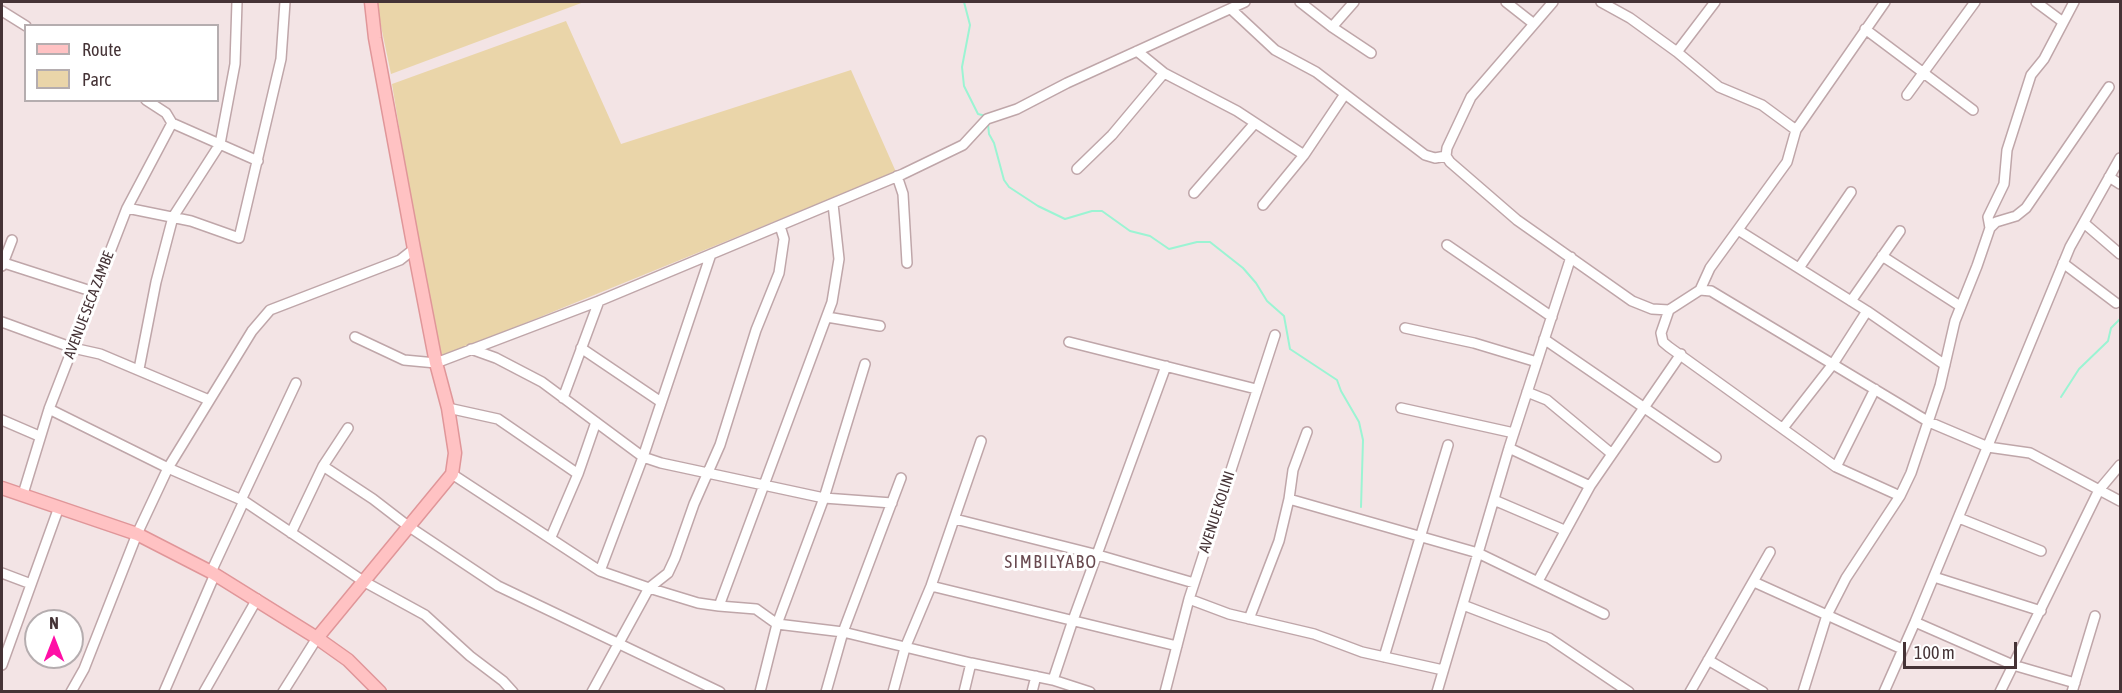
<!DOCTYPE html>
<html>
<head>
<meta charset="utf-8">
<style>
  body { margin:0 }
  #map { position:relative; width:2122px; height:693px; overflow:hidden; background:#f3e4e5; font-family:"Asap Condensed",sans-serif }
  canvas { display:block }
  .frame { position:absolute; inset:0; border:3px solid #453336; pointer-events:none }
  .legend { position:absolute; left:24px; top:24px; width:195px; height:78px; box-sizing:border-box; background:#fff; border:2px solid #b5adaf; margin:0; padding:8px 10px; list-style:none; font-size:18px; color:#453336 }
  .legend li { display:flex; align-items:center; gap:12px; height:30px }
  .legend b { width:30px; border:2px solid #b5adaf }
  .north { position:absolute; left:24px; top:609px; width:60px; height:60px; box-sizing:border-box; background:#fff; border:2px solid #b5adaf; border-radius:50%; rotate:0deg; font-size:16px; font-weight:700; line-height:24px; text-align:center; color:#453336 }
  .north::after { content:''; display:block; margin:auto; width:21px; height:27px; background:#ff0fa6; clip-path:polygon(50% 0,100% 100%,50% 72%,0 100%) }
  .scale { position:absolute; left:1903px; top:642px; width:114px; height:27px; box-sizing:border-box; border:3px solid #453336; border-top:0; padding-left:8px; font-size:18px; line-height:21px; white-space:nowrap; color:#453336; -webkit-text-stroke:4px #fff; paint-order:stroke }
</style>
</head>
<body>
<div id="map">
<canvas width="2122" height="693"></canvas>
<div class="frame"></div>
<ul class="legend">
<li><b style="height:8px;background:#ffc2c3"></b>Route</li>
<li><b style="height:16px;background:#ead5a9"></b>Parc</li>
</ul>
<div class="north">N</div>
<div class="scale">100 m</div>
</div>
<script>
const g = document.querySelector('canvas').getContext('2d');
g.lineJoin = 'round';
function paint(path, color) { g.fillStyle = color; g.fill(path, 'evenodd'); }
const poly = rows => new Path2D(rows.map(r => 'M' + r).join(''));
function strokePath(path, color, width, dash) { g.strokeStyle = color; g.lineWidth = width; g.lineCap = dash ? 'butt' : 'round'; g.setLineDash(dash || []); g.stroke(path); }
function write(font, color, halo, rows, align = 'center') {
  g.font = font + ' "Asap Condensed",sans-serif'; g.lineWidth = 6; g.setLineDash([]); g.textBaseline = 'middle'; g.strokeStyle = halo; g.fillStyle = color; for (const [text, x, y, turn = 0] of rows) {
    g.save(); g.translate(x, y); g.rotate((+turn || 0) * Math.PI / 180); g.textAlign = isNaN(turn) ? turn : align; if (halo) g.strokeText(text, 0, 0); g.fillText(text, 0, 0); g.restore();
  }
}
const green = poly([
  [376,2,584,2,391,74],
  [566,21,621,144,851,70,896,172,437,359,392,84]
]);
const stream = poly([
  [964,2,970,25,962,67,964,86,978,114,986,116],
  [988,124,989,134,994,143,1004,180,1009,187,1038,206,1065,219,1092,211,1102,211,1130,231,1150,236,1169,249,1197,242,1210,242,1243,268,1256,283,1267,301,1284,316,1290,349,1337,380,1341,391,1359,422,1363,440,1361,507],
  [2061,397,2079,369,2108,341,2111,328,2120,319]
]);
const street = poly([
  [1300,2,1332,27,1371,53],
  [1506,2,1534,24],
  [1553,2,1471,97,1447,148,1446,156,1450,162,1517,220,1632,301,1652,309,1669,310,1700,290,1711,291,1929,422,1988,447,2030,453,2120,501],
  [1601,2,1630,18,1677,52,1719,87,1762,105,1796,130],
  [2036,2,2063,22],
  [1231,9,1275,50,1316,72,1425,155,1435,158,1446,156],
  [2,11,26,26],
  [1332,27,1354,2],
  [1865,29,1973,110],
  [1137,51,1164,73,1237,111,1304,155],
  [1677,52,1715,2],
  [1907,95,1975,2],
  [146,100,166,113,172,123,258,161],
  [1077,169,1112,135,1164,73],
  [897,176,903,194,907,263],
  [2109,177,2120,184],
  [1194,193,1255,123],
  [1263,205,1304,155,1345,94],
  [127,208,191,221,239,238,281,59,285,2],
  [2084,223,2120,254],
  [1990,228,1988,217,2004,184,2007,150,2031,75,2044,59,2074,2],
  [1738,230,1867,311,1945,365],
  [1447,245,1552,317],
  [1882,256,1960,306],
  [4,263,94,292],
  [2063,263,2116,303],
  [2,266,12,240],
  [1799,268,1851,192],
  [1700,290,1710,268,1787,162,1796,130,1885,2],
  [1851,301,1900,231],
  [1669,310,1661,333,1663,342,1669,347,1836,467,1900,496],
  [827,317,880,326],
  [2,322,73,348,100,354,209,400],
  [1405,328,1474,343,1537,362],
  [355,337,404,360,436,363,599,301,903,174,963,145,987,119,1017,109,1067,83,1245,2],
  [1544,339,1716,457],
  [1069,342,1256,389],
  [581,348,661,402],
  [471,349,496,358,542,382,643,457,661,463,824,498,892,503],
  [139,369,156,282,173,217,220,144,235,64,237,2],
  [1527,392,1547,400,1612,454],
  [563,398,599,301],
  [448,408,498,419,578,474],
  [1401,408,1514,433],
  [49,409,168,468,244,501,363,581,425,615,470,656,503,681,513,692],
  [2,420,39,436],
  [1783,428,1833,364,1867,311],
  [1509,448,1590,486],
  [323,466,373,499,408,526,498,586,720,692],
  [1836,467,1875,389],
  [452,474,600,571,649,588,698,603,719,606,756,609,777,624,843,632,971,663,1053,680,1090,692],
  [23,494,49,409,127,208,172,123],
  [1289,499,1478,553,1604,614],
  [241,500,296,383],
  [1494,500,1564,530],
  [1959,518,2041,551],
  [955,519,1098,555,1194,583],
  [291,533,323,466,348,428],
  [551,537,578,474,596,422],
  [600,571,643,457,711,254],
  [211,572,244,501],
  [2,573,31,584],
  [1934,577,2041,611],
  [1538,581,1590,486,1681,354],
  [1754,582,1902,649],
  [931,586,1177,646],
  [1189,599,1229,614,1314,634,1362,652,1443,670],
  [1463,605,1549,638,1629,692],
  [719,606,832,302,839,259,833,204],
  [1249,619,1279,541,1289,499,1293,470,1307,432],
  [1915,622,2013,665,2075,683],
  [1384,657,1448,445],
  [1708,660,1763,692],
  [2,665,59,507],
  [1053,680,1073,620,1166,366],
  [71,692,84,669,137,534,168,468,252,331,270,310,400,260,414,249],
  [164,692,215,574],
  [204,692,257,599],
  [283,692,317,638],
  [592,692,649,588,668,573,675,558,694,504,720,445,756,330,779,273,784,239,780,226],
  [760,692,777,624,824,498,865,364],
  [826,692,843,632,901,478],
  [893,692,905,648,931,586,981,441],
  [964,692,971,663],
  [1032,692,1036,676],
  [1165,692,1189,599,1275,335],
  [1437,692,1509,448,1571,257],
  [1690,692,1770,552],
  [1803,692,1827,615,1846,578,1900,496,1911,473,1940,386,1955,321,1977,266,1990,228,1996,222,2016,216,2026,208,2109,87],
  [1884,692,1915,622,2070,247,2120,158],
  [2000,692,2099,490,2120,465],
  [2072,692,2095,616]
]);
const secondary = poly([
  [2,488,137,534,211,572,317,638,348,660,380,692],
  [317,638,452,474,455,453,448,408,436,363,414,249,375,38,371,2]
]);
const streetNames = [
  ["AVENUE SECA ZAMBE",89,305,-69],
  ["AVENUE KOLINI",1217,512,-72]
];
const quarterNames = [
  ["SIMBILYABO",1051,562]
];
paint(green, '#ead5a9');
strokePath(stream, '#9bf4d3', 2);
strokePath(street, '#bfa6a9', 12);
strokePath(secondary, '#e09699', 15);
strokePath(street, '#fff', 9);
strokePath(secondary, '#ffc2c3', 12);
write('15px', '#453336', '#fff', streetNames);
g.letterSpacing = '1.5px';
write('18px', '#694a50', '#fff', quarterNames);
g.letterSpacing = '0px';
</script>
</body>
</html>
